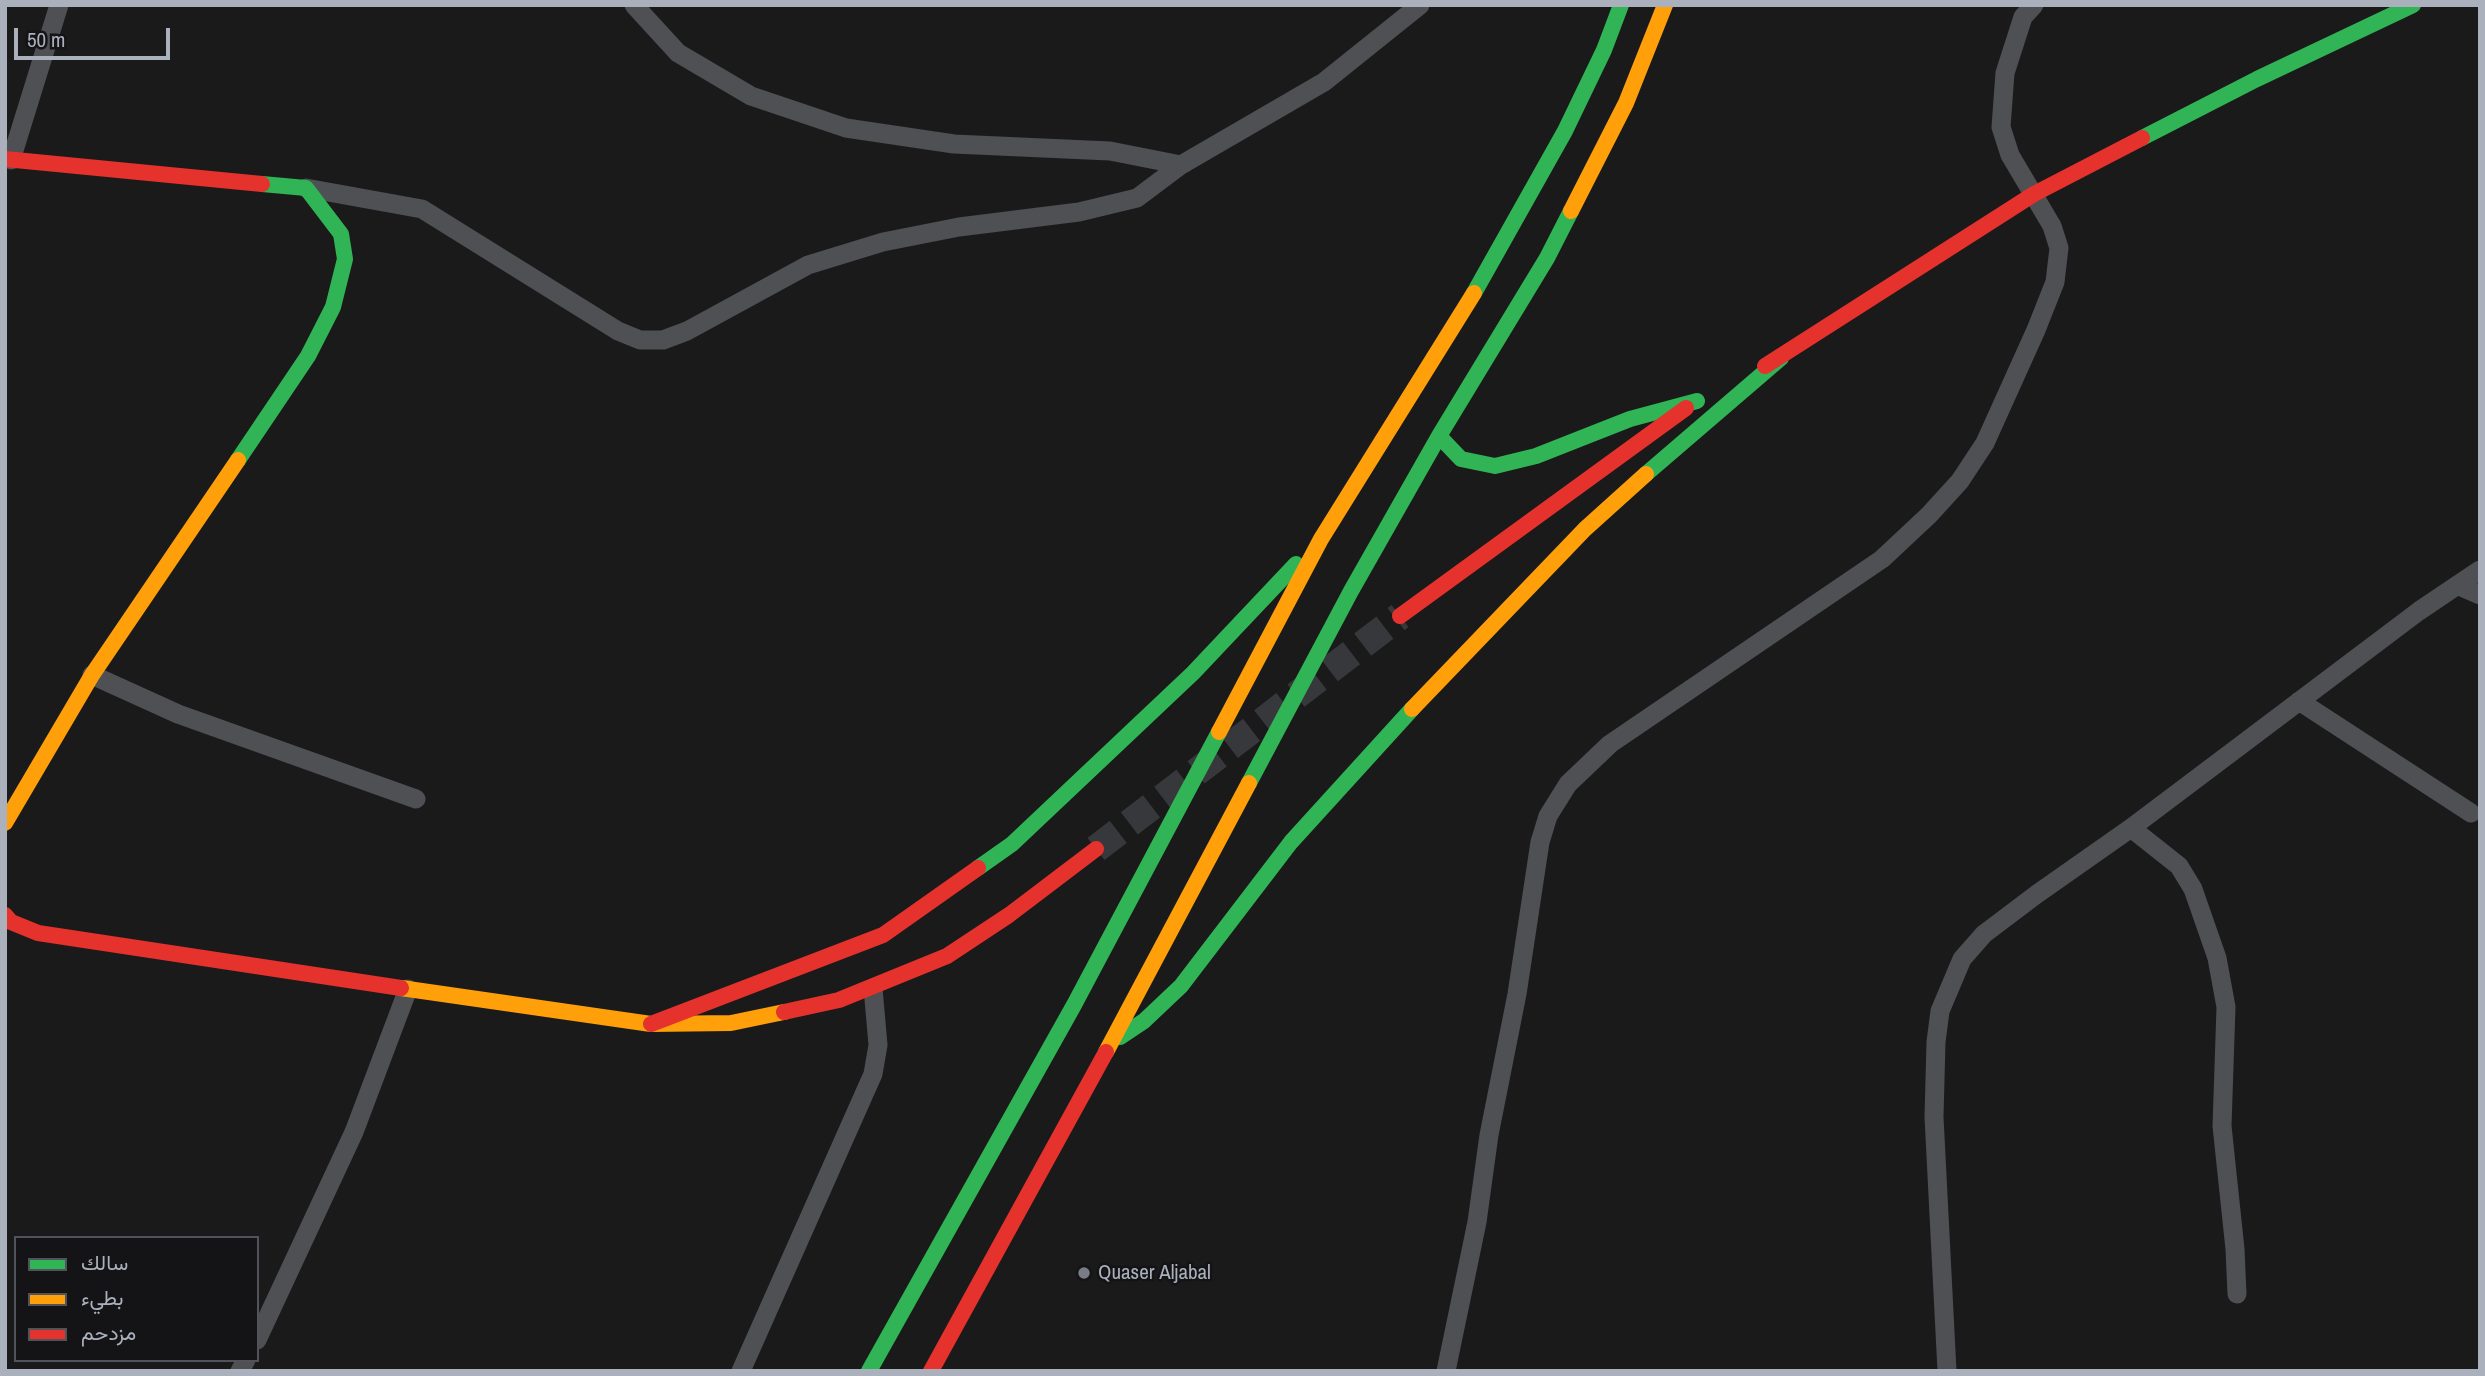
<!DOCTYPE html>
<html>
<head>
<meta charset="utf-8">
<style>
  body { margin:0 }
  #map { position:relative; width:2485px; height:1376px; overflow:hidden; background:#1a1a1b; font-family:"Archivo Narrow",Vazirmatn,sans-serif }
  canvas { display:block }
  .frame { position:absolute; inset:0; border:7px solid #abb1bc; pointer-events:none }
  .legend { position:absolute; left:14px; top:1236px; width:245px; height:126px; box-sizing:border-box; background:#141417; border:2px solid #505359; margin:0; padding:9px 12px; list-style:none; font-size:21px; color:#abb1bc }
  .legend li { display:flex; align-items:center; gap:14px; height:35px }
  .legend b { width:35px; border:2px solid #505359 }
  .scale { position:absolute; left:14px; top:28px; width:156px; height:32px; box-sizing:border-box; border:4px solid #abb1bc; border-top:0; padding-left:9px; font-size:21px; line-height:24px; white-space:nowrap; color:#abb1bc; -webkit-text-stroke:5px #141417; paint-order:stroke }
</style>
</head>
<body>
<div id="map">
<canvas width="2485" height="1376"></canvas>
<div class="frame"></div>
<ul class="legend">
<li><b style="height:9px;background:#30b455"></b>سالك</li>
<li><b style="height:9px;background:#ff9f0a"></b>بطيء</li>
<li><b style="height:9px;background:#e5322d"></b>مزدحم</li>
</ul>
<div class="scale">50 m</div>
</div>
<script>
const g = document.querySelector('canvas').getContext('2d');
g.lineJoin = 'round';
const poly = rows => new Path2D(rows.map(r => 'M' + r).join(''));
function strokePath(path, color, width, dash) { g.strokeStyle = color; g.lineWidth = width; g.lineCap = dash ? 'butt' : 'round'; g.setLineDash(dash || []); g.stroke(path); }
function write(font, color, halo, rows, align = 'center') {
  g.font = font + ' "Archivo Narrow",sans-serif'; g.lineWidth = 5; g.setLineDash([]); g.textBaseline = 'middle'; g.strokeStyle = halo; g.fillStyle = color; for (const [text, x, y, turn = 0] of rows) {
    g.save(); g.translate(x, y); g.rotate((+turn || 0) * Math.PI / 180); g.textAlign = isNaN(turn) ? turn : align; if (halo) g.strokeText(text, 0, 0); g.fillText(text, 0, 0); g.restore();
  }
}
const secondaryTunnel = poly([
  [1096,849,1400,616]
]);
const street = poly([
  [634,5,678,53,751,96,846,128,954,144,1110,151,1181,165],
  [11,160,59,5],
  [306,188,422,209,618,331,640,340,663,340,687,331,808,265,883,242,959,227,1079,212,1137,198,1181,165,1324,82,1420,5],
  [2457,585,2480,595],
  [92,675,178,714,416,799],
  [2299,701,2471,813],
  [2131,828,2179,866,2193,889,2217,958,2226,1007,2222,1126,2235,1249,2237,1294],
  [257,1340,354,1132,408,989],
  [240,1371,246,1360],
  [741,1371,873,1074,878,1045,873,988],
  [1446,1371,1477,1222,1489,1135,1517,994,1540,842,1548,816,1568,784,1610,744,1882,559,1929,515,1960,481,1985,443,2036,330,2055,282,2059,248,2052,226,2010,155,2001,127,2005,73,2023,17,2034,5],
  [1947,1371,1934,1117,1936,1042,1940,1011,1962,959,1984,934,2037,894,2131,828,2419,611,2480,570]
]);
const fast = poly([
  [2142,138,2257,79,2413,5],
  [1474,293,1565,131,1604,50,1621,5],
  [1439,436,1461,459,1495,466,1536,456,1630,419,1697,401],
  [238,460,308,356,333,307,345,259,341,234,306,188,262,184],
  [1646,474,1781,358],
  [1249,783,1351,591,1439,436,1547,258,1571,211],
  [978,868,1012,844,1193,673,1296,564],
  [1120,1037,1144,1021,1181,986,1291,842,1412,709],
  [869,1371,1074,1005,1219,732]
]);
const slow = poly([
  [1571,211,1626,103,1665,5],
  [1412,709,1585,529,1646,474],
  [1219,732,1321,539,1474,293],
  [5,823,92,675,238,460],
  [401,988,651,1024,731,1023,784,1012],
  [1106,1052,1249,783]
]);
const jam = poly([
  [5,159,262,184],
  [1765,366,2034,194,2142,138],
  [1400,616,1686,408],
  [5,915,11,922,38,933,401,988],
  [784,1012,839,1000,947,956,1009,915,1096,849],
  [651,1024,883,935,978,868],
  [931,1371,1106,1052]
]);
const markers = [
  [1084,1273,7,"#787c84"]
];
const poiNames = [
  ["Quaser Aljabal",1098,1273]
];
strokePath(secondaryTunnel, '#37383b', 28, [28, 14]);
strokePath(street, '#4e5054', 19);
strokePath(fast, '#30b455', 16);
strokePath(slow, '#ff9f0a', 16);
strokePath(jam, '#e5322d', 16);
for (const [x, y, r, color] of markers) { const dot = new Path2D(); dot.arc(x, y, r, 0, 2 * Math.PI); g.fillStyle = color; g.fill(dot); strokePath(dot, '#141417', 2.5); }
write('21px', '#abb1bc', '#141417', poiNames, 'left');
</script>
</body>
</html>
